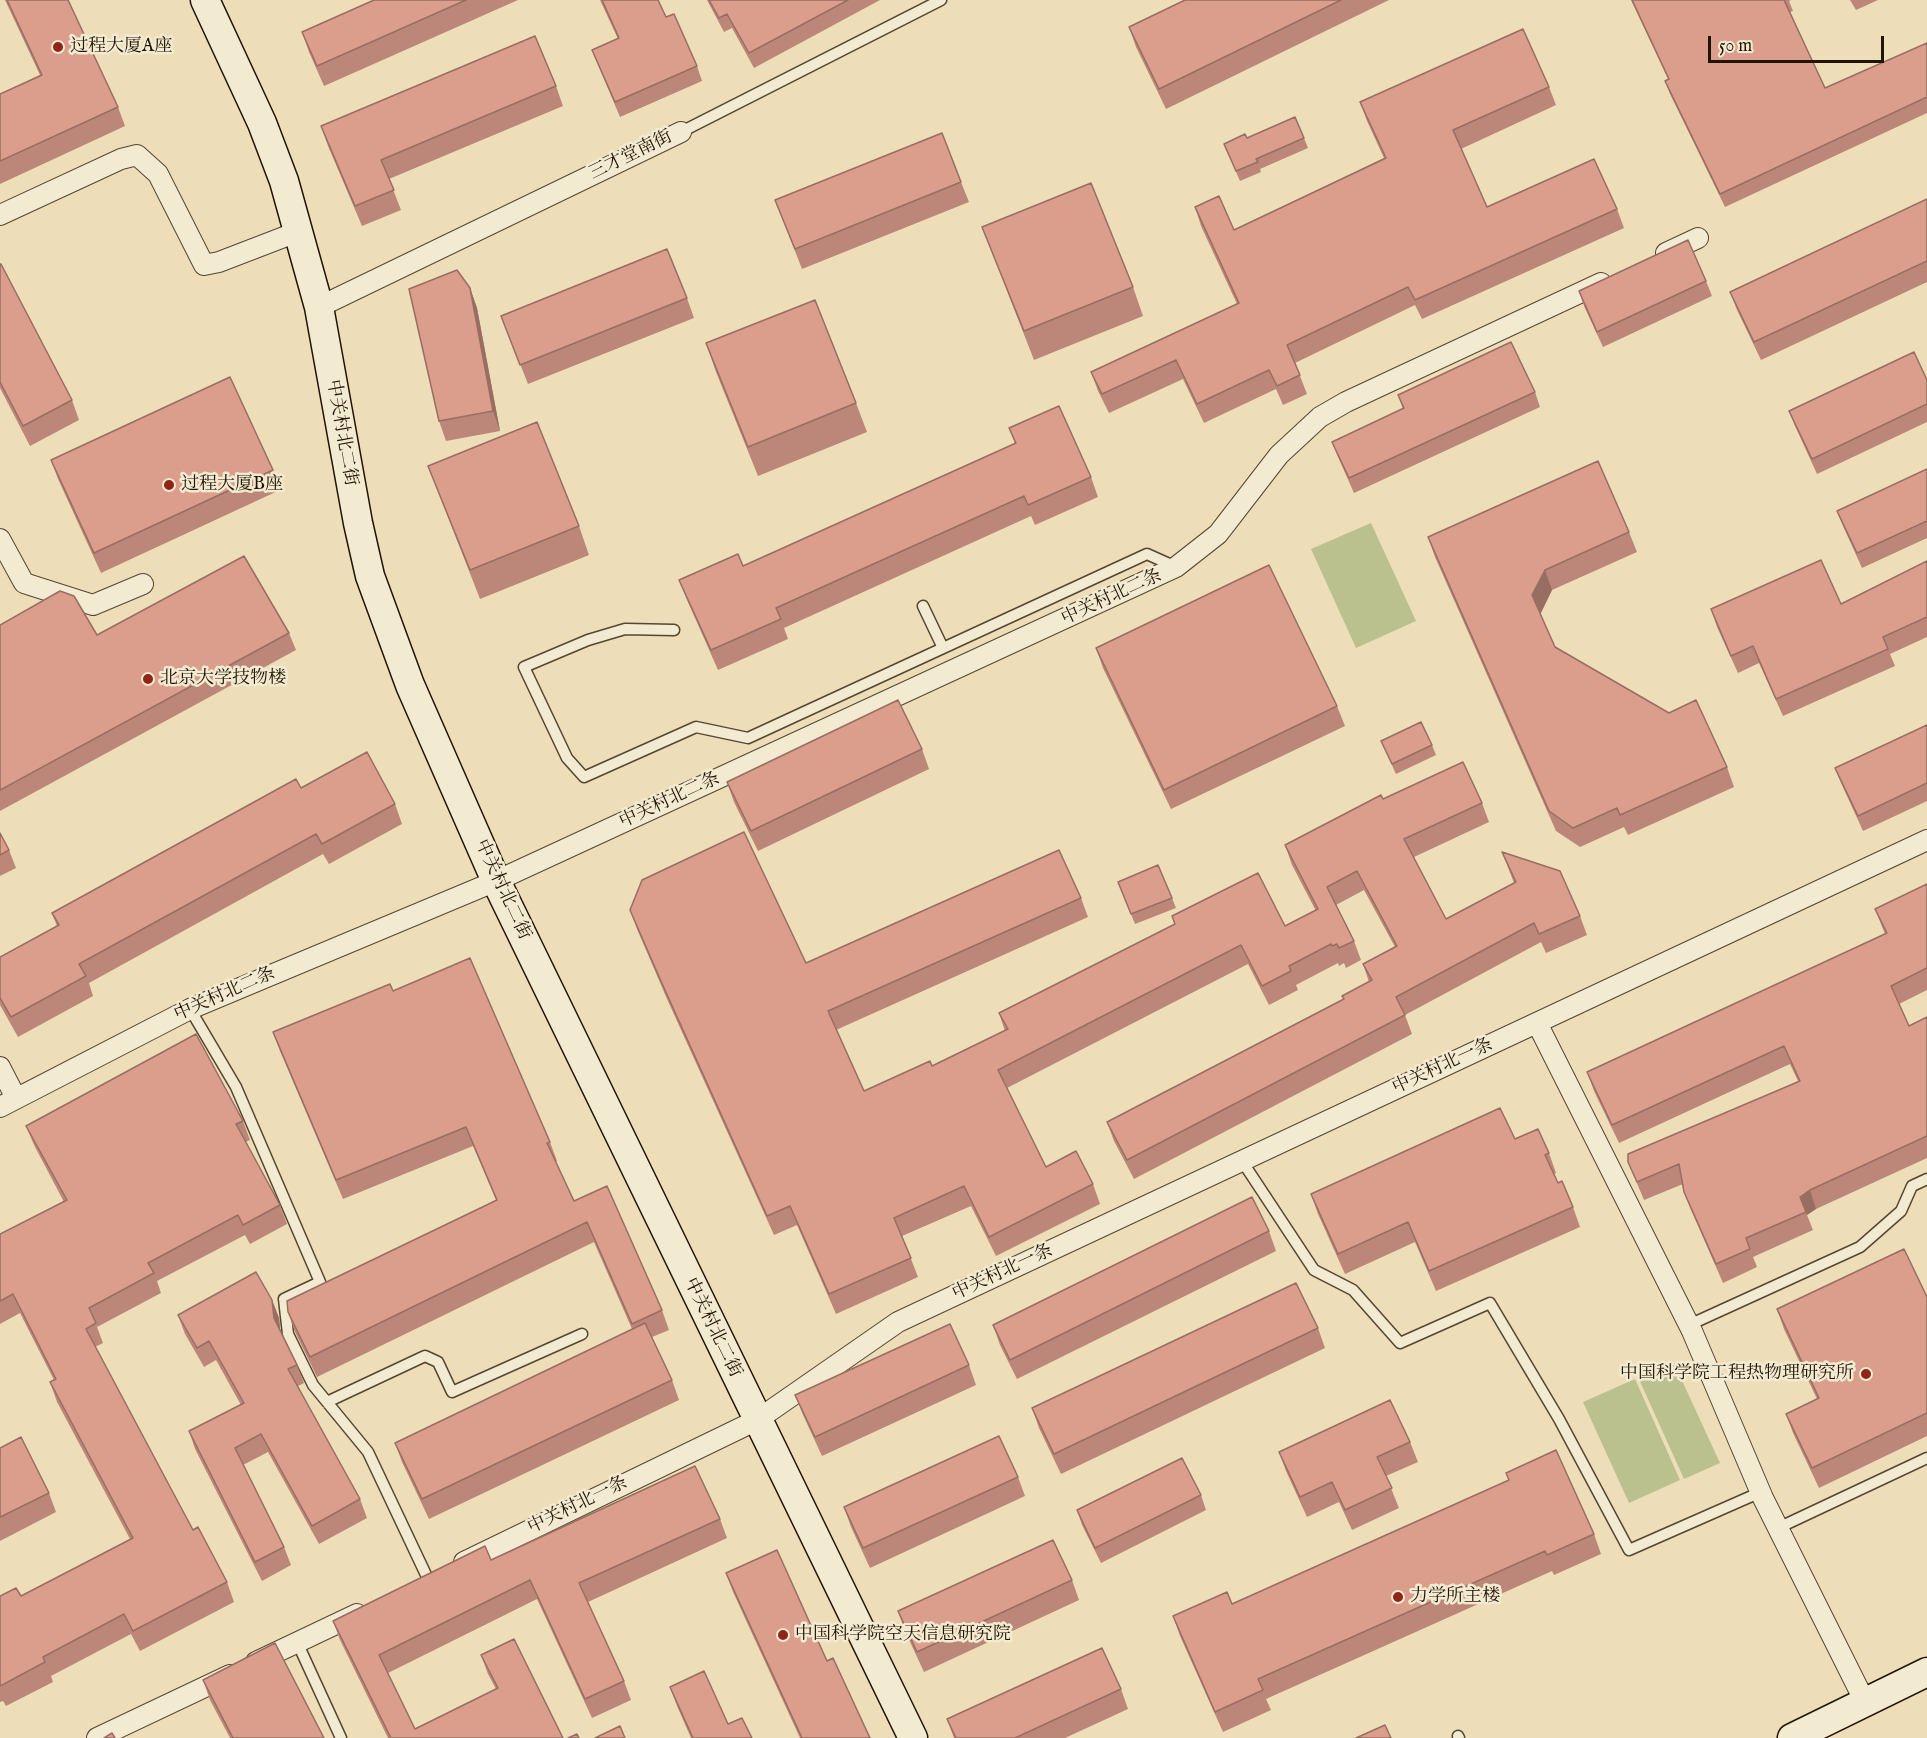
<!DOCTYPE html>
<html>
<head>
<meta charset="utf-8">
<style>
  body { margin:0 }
  #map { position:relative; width:1927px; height:1738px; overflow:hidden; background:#eddeb9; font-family:"IM FELL English",serif }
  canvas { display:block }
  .scale { position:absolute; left:1708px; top:36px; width:176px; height:27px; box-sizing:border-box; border:3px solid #211403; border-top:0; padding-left:8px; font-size:18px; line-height:21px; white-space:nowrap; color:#211403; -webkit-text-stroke:4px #f3ead2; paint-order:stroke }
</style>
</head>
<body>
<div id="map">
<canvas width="1927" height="1738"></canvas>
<div class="scale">50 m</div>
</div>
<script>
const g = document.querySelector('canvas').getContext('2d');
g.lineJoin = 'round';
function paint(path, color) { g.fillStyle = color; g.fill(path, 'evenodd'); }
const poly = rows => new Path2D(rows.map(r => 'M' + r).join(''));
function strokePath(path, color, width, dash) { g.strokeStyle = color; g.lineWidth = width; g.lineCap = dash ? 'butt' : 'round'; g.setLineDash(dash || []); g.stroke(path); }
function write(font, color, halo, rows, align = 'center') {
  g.font = font + ' "IM FELL English","Noto Serif SC",serif'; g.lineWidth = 5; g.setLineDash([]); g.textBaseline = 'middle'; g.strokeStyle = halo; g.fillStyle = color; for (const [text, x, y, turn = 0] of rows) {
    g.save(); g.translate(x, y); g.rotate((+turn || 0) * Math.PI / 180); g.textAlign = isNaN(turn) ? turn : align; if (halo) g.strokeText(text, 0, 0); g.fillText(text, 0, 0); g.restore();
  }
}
const green = poly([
  [1371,523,1416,621,1356,648,1311,549],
  [1673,1361,1720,1463,1684,1479,1638,1377],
  [1635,1379,1680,1480,1629,1503,1583,1402]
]);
const lane = poly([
  [681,132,941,0],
  [923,606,943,648],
  [674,630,625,629,588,640,524,667,567,758,584,777,696,727,748,738,1147,554,1176,567],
  [190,1009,236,1087,320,1282,284,1299,288,1334,313,1385,368,1452,428,1579],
  [1242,1161,1314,1270,1353,1290,1400,1343,1490,1303,1559,1419,1629,1550,1761,1492],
  [1689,1325,1860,1247,1901,1211,1912,1186,1927,1179],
  [327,1402,425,1356,438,1362,452,1392,582,1334],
  [1778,1528,1927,1458],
  [297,1642,341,1738],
  [1458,1736,1459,1738]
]);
const street = poly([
  [0,215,121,159,137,155,158,174,204,265,219,262,297,232],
  [1666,253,1698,238],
  [319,307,681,132],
  [0,539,24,583,93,605,143,584],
  [1537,1023,1692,1331,1763,1498,1865,1702],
  [0,1067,16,1098],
  [0,1107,190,1009,496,881,1176,567,1218,534,1279,455,1320,417,1346,402,1601,283],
  [464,1562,757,1420,898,1322,1927,840],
  [256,1662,357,1614],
  [97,1738,230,1675]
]);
const secondary = poly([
  [205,0,262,123,284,181,319,307,358,523,370,576,410,685,496,881,913,1738],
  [1792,1738,1927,1672]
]);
const wall = poly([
  [5,0,68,0,118,107,125,126,0,184,0,94,40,75],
  [374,0,518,0,324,86,309,52,302,32],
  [600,0,658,0,666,17,697,66,702,81,620,117,598,65,592,50,618,39],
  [707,0,880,0,754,68,732,28,724,32],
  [1185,0,1389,0,1166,109,1136,47,1129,27],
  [1631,0,1791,0,1789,1,1793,11,1790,12,1825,88,1927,43,1927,113,1725,207,1670,94,1665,81,1668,79],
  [1850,0,1878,0,1856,10],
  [556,86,563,106,389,179,401,210,362,226,328,146,321,126],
  [1549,87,1556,105,1461,149,1487,207,1617,209,1624,228,1422,319,1415,305,1295,363,1307,394,1283,405,1276,389,1204,423,1183,379,1109,413,1098,391,1091,372,1237,304,1201,226,1195,207,1234,230,1384,158,1367,121,1360,102],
  [1247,138,1304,138,1308,148,1260,169,1261,172,1240,181,1224,144],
  [961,182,969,202,802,269,775,200],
  [1927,199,1927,282,1761,360,1737,310,1730,292],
  [982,227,1133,287,1143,316,1034,360],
  [0,264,72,400,79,420,30,446,0,388],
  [1706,281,1712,296,1603,347,1584,306,1579,291],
  [470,288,477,308,500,431,446,441,439,421],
  [687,298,694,318,528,384,501,316],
  [706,343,856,403,867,432,758,476,716,372],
  [1927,380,1927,422,1817,474,1795,426,1789,411],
  [1535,392,1540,407,1354,493,1338,457,1332,442,1403,409,1398,395],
  [1009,428,1091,477,1098,497,1035,525,1031,516,784,628,788,639,718,670,687,600,679,580,743,566,1015,444],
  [51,460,273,470,280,490,101,573,58,479],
  [428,466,579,526,589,555,480,599],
  [1927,469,1927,538,1862,568,1843,526,1837,511],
  [1629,532,1637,552,1552,590,1540,614,1555,647,1727,767,1734,787,1628,835,1624,827,1580,847,1556,831,1435,557,1428,537],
  [1927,561,1927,637,1890,654,1895,666,1783,716,1759,663,1738,673,1717,627,1711,609,1841,604],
  [0,625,97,635,289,633,296,650,0,811],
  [1096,648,1337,706,1345,726,1171,809,1103,668],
  [1927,725,1927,801,1863,831,1841,783,1835,768],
  [1381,741,1432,745,1436,755,1396,774],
  [922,749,929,769,758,851,734,802,727,782],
  [301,788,395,804,402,824,329,864,323,854,89,983,93,996,18,1037,0,1005,0,957,57,926,52,913],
  [1383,799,1482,803,1489,822,1414,857,1446,919,1514,883,1502,852,1580,916,1587,935,1546,953,1541,942,1405,1015,1412,1034,1134,1179,1114,1141,1107,1122,1343,999,1369,982,1363,964,1395,947,1364,890,1336,905,1354,941,1361,960,1346,968,1344,963,1339,966,1338,963,1296,985,1298,990,1269,1005,1248,964,1007,1088,1046,1167,1093,1184,1100,1204,996,1256,971,1206,902,1236,918,1277,836,1314,797,1225,774,1235,667,999,637,929,630,910,806,963,1081,898,1088,917,836,1030,864,1091,932,1066,1005,1031,999,1013,1175,924,1172,916,1285,926,1316,911,1292,865,1285,845],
  [0,833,9,850,16,868,0,876],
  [1118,882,1172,898,1176,908,1135,924],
  [1927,884,1927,990,1899,1004,1909,1026,1927,1017,1927,1158,1816,1209,1807,1215,1813,1230,1753,1257,1757,1267,1723,1283,1691,1210,1684,1192,1683,1184,1644,1200,1628,1162,1798,1081,1790,1064,1619,1143,1594,1091,1587,1072,1885,934,1875,909],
  [393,991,550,1142,557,1161,555,1162,574,1201,662,1310,669,1330,652,1337,672,1380,679,1400,429,1519,402,1462,395,1443,632,1329,594,1242,317,1377,295,1332,288,1312,496,1200,473,1146,343,1199,280,1051,273,1032],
  [243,1121,250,1140,246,1142,280,1205,287,1224,250,1244,245,1235,157,1281,161,1293,97,1327,103,1343,95,1347,193,1530,227,1582,234,1602,140,1651,131,1634,51,1676,53,1682,6,1706,3,1701,0,1702,0,1596,21,1596,130,1539,57,1402,50,1382,54,1380,20,1313,0,1324,0,1234,64,1202,34,1145,26,1126],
  [1515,1139,1549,1153,1556,1173,1554,1174,1558,1183,1573,1207,1580,1227,1436,1291,1415,1242,1345,1274,1318,1214,1311,1194],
  [1269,1231,1276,1251,1017,1379,1000,1345,993,1325],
  [1927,1297,1927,1436,1819,1488,1793,1433,1786,1414,1817,1399,1784,1329,1777,1309],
  [272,1300,279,1318,280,1330,297,1365,304,1383,298,1386,360,1499,367,1518,319,1544,268,1452,243,1465,284,1547,291,1565,262,1581,195,1449,189,1431,241,1405,216,1360,204,1367,185,1334,178,1315],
  [1318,1328,1325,1348,1061,1474,1039,1428,1032,1408],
  [969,1365,976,1385,822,1456,803,1415,795,1395],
  [1410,1442,1418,1462,1386,1476,1399,1508,1352,1530,1339,1502,1307,1517,1286,1471,1279,1452],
  [0,1448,49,1493,56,1512,0,1541],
  [1506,1473,1594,1534,1601,1554,1554,1575,1552,1571,1266,1699,1271,1710,1223,1732,1180,1636,1173,1616,1232,1604,1509,1480],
  [1018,1477,1025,1496,870,1568,851,1527,844,1507],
  [1201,1495,1206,1510,1101,1563,1082,1525,1077,1510],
  [720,1519,727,1538,588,1602,624,1681,631,1700,592,1718,537,1599,388,1673,415,1729,496,1689,488,1674,481,1655,563,1738,388,1738,340,1640,333,1621,491,1560],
  [726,1573,827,1661,870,1738,800,1738,733,1592],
  [1072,1580,1079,1600,924,1672,905,1631,898,1611],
  [203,1680,324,1738,230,1738,210,1700],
  [670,1687,728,1724,752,1738,691,1738,677,1706],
  [1121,1689,1128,1709,1065,1738,954,1738,947,1719]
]);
const shadedWall = poly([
  [470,288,477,308,500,431,493,411],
  [1545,570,1552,590,1540,615,1532,595],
  [1810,1190,1816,1209,1807,1215,1800,1197],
  [272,1300,279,1318,281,1337,274,1318]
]);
const building = poly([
  [7,0,68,0,118,107,0,161,0,94,42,75,7,0],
  [374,0,466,0,317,66,302,32,374,0],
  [602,0,658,0,666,17,674,14,697,66,615,102,592,50,619,38,602,0],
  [709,0,848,0,749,53,727,14,719,18,709,0],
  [1185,0,1341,0,1159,89,1129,27,1185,0],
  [1632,0,1784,0,1825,88,1927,43,1927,97,1720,194,1665,81,1669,79,1632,0],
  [1523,29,1549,87,1453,130,1487,207,1594,159,1617,209,1415,300,1408,287,1287,345,1300,375,1277,386,1269,370,1197,404,1176,360,1102,394,1091,372,1239,303,1195,207,1219,196,1234,230,1386,158,1360,102,1523,29],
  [535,36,556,86,381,160,394,190,355,206,321,126,535,36],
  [1295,117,1304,138,1256,159,1258,162,1236,171,1224,144,1245,134,1247,138,1295,117],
  [942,133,961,182,795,249,775,200,942,133],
  [1091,183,1133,287,1024,331,982,227,1091,183],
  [1927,199,1927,261,1754,342,1730,292,1927,199],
  [1688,240,1706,281,1597,332,1579,291,1688,240],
  [667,249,687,298,520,365,501,316,667,249],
  [0,264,1,264,72,400,23,426,0,382,0,264],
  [457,270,470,288,493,411,439,421,409,289,457,270],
  [815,300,856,403,748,447,706,343,815,300],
  [1511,342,1535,392,1349,478,1332,442,1404,408,1398,395,1511,342],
  [1914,352,1927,380,1927,404,1812,459,1789,411,1914,352],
  [230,377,273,470,94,553,51,460,230,377],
  [1059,406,1091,477,1028,505,1024,496,776,608,781,619,711,650,679,580,738,554,743,566,1016,443,1009,428,1059,406],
  [537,422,579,526,470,570,428,466,537,422],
  [1598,461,1629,532,1545,570,1532,595,1555,647,1669,713,1696,700,1727,767,1620,815,1617,808,1573,828,1549,811,1428,537,1598,461],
  [1927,469,1927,521,1857,553,1837,511,1927,469],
  [244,556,289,633,0,790,0,625,60,591,74,596,97,635,244,556],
  [1821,560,1841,604,1927,561,1927,617,1883,637,1888,649,1776,699,1753,646,1731,656,1711,609,1821,560],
  [1269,565,1337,706,1164,790,1096,648,1269,565],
  [898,700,922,749,751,831,727,782,898,700],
  [1421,722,1432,745,1392,764,1381,741,1421,722],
  [1927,725,1927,783,1858,816,1835,768,1927,725],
  [367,752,395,804,322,844,316,834,79,964,86,976,11,1017,0,998,0,957,59,925,52,913,296,779,301,788,367,752],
  [1463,762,1482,803,1404,839,1446,919,1516,882,1502,852,1560,871,1580,916,1539,934,1534,923,1396,997,1405,1015,1127,1160,1107,1122,1344,999,1342,996,1372,980,1363,964,1397,946,1357,871,1327,887,1354,941,1339,948,1337,944,1332,946,1331,944,1289,966,1291,971,1262,986,1241,945,998,1070,1046,1167,1076,1151,1093,1184,989,1237,964,1186,894,1218,911,1258,829,1294,790,1206,767,1216,660,979,630,910,642,880,744,832,806,963,1059,850,1081,898,828,1011,864,1091,930,1061,932,1066,1008,1029,999,1013,1175,924,1172,916,1258,873,1285,926,1318,909,1285,845,1381,795,1383,799,1463,762],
  [0,833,9,850,0,855,0,833],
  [1158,865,1172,898,1131,914,1118,882,1158,865],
  [1927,884,1927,968,1891,986,1909,1026,1927,1017,1927,1136,1810,1190,1800,1197,1806,1212,1746,1238,1750,1249,1716,1264,1684,1192,1679,1164,1637,1182,1628,1162,1628,1154,1800,1081,1784,1046,1612,1125,1587,1072,1887,933,1875,909,1927,884],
  [470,958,550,1142,547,1143,574,1201,607,1186,662,1310,632,1324,587,1222,310,1357,288,1312,287,1301,497,1200,466,1127,336,1180,273,1032,390,984,393,991,470,958],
  [196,1034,243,1121,236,1124,280,1205,243,1225,238,1215,148,1263,154,1273,89,1308,96,1323,86,1329,193,1530,198,1527,227,1582,133,1631,124,1614,43,1657,45,1662,0,1686,0,1596,16,1588,21,1596,133,1538,50,1382,56,1379,13,1294,0,1301,0,1234,67,1200,26,1126,196,1034],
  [1500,1108,1515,1139,1538,1129,1549,1153,1545,1155,1558,1183,1562,1181,1573,1207,1429,1271,1408,1222,1338,1254,1311,1194,1500,1108],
  [1252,1197,1269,1231,1010,1360,993,1325,1252,1197],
  [1904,1249,1927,1297,1927,1413,1812,1468,1786,1414,1819,1398,1777,1309,1904,1249],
  [256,1272,272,1300,274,1318,297,1365,288,1369,360,1499,312,1526,261,1434,235,1448,284,1547,255,1562,189,1431,244,1403,209,1341,197,1348,178,1315,256,1272],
  [1296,1283,1318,1328,1054,1454,1032,1408,1296,1283],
  [645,1323,672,1380,422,1499,395,1443,645,1323],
  [950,1324,969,1365,815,1437,795,1395,950,1324],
  [1390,1400,1410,1442,1377,1457,1392,1488,1345,1510,1332,1482,1300,1497,1279,1452,1390,1400],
  [999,1436,1018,1477,863,1548,844,1507,999,1436],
  [21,1437,49,1493,0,1517,0,1448,21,1437],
  [1556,1450,1594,1534,1547,1555,1545,1551,1258,1679,1263,1690,1215,1712,1173,1616,1227,1592,1232,1604,1509,1480,1506,1473,1556,1450],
  [1182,1458,1201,1495,1095,1548,1077,1510,1182,1458],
  [695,1466,720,1519,579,1583,624,1681,585,1699,530,1580,379,1655,415,1729,498,1688,481,1655,514,1639,563,1738,391,1738,333,1621,485,1546,491,1560,695,1466],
  [1053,1540,1072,1580,917,1652,898,1611,1053,1540],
  [777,1550,827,1661,833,1658,870,1738,802,1738,726,1573,777,1550],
  [275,1643,324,1738,233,1738,203,1680,275,1643],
  [1102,1648,1121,1689,1015,1738,956,1738,947,1719,1102,1648],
  [704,1671,728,1724,742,1718,752,1738,693,1738,670,1687,704,1671],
  [1385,1725,1391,1738,1356,1738,1385,1725],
  [620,1726,625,1738,595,1738,620,1726],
  [112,1733,115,1738,104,1738,112,1733],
  [577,1734,579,1738,568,1738,577,1734]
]);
const markers = [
  [58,47,6,"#8f2418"],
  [169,485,6,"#8f2418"],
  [148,679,6,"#8f2418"],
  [1866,1374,6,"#8f2418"],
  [1398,1597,6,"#8f2418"],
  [783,1635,6,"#8f2418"]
];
const poiNames = [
  ["过程大厦A座",70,47],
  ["过程大厦B座",181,485],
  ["北京大学技物楼",160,679],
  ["中国科学院工程热物理研究所",1854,1374,"right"],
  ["力学所主楼",1410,1597],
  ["中国科学院空天信息研究院",795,1635]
];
const streetNames = [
  ["三才堂南街",631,156,-26],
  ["中关村北二街",341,433,80],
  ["中关村北二条",1112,598,-25],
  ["中关村北二条",670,801,-25],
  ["中关村北二街",502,890,65],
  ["中关村北二条",225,995,-24],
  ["中关村北一条",1443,1067,-25],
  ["中关村北一条",1003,1273,-25],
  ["中关村北二街",712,1328,64],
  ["中关村北一条",578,1506,-26]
];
paint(green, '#bac18e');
strokePath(lane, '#544630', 13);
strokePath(street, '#544630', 22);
strokePath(secondary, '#211403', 31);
strokePath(lane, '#f3ead2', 10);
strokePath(street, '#f3ead2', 20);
strokePath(secondary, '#f3ead2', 28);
paint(wall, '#bc8778');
paint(shadedWall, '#996e62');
paint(building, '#db9d8c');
strokePath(building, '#996e62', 1.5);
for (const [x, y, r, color] of markers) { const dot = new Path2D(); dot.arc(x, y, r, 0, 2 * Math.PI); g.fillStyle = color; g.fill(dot); strokePath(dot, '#f3ead2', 2); }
write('18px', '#211403', '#f3ead2', poiNames, 'left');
write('18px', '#211403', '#f3ead2', streetNames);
</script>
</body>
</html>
